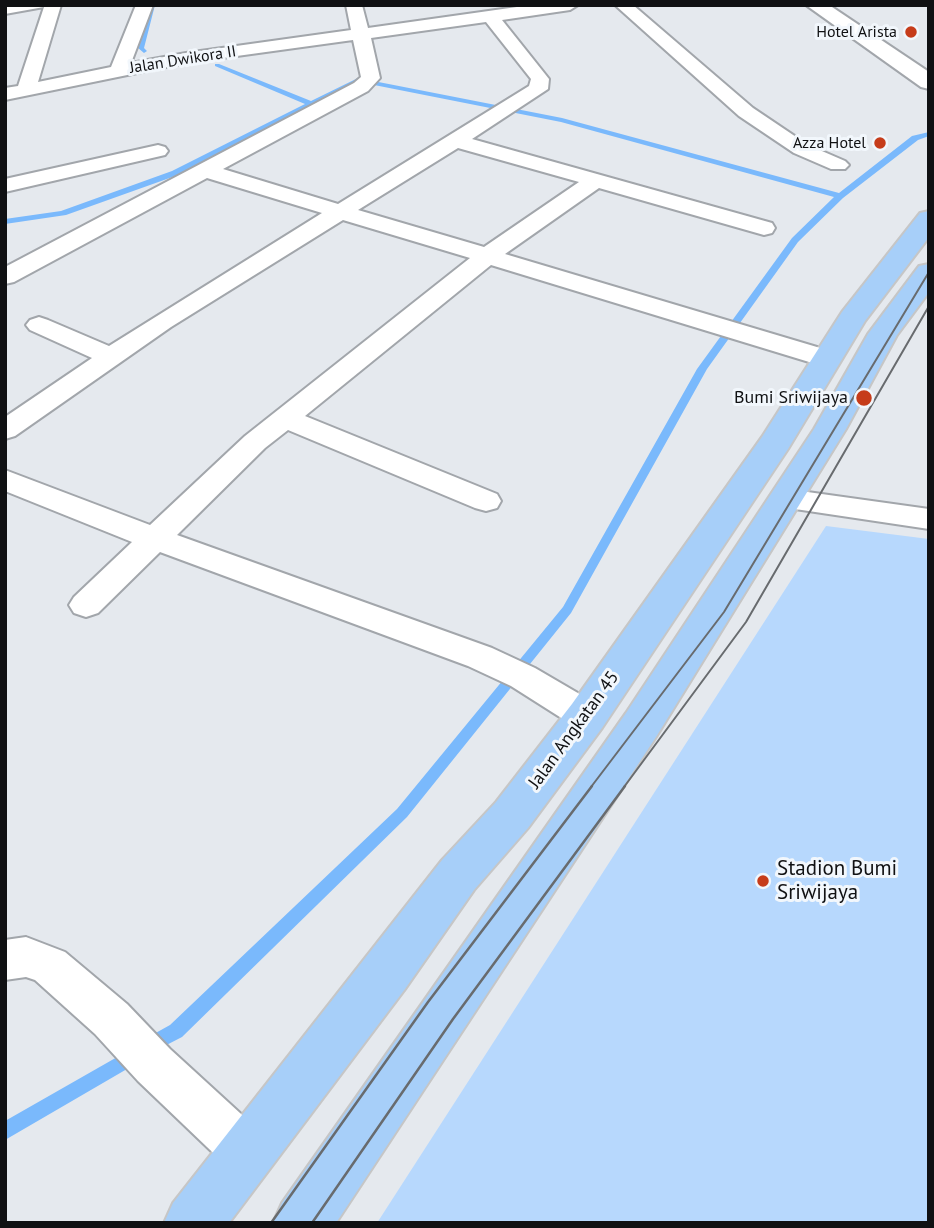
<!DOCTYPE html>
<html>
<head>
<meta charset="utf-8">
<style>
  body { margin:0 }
  #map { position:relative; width:934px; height:1228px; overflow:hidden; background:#e5e9ee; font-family:"PT Sans",sans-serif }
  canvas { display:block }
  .frame { position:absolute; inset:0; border:7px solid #101113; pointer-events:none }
</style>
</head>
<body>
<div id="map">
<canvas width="934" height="1228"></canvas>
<div class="frame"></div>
</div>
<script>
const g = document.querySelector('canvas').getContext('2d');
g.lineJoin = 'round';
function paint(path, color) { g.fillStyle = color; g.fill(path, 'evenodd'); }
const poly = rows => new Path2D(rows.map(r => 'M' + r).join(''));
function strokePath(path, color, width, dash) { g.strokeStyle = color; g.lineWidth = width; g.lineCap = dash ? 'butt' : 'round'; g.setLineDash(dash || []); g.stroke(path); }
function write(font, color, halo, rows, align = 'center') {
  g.font = font + ' "PT Sans",sans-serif'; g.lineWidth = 6; g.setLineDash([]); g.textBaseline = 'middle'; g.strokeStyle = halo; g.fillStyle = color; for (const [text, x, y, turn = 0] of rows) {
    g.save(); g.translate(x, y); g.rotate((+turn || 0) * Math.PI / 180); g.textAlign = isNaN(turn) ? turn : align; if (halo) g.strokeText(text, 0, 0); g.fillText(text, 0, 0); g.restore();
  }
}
const green = poly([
  [826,526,929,539,929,1223,377,1223]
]);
const stream = poly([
  [155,5,144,48,147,51,144,53,138,48,149,6,155,5],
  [215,64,219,64,311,101,358,78,562,118,839,193,912,136,929,132,929,136,918,140,843,198,798,242,707,369,571,613,407,817,182,1037,149,1054,143,1052,141,1046,143,1040,170,1025,397,809,563,607,697,369,792,238,834,197,561,122,359,82,178,175,66,215,5,224,5,219,61,211,172,171,305,104,215,66,215,64],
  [133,1048,139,1050,141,1056,139,1062,5,1140,5,1121,133,1048]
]);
const minor = poly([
  [5,5,61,5,38,82,111,67,136,5,153,5,131,63,186,53,351,30,346,5,362,5,368,28,531,5,578,5,570,10,502,20,549,79,548,89,472,139,772,223,775,228,772,233,764,235,599,188,505,254,837,353,841,359,837,365,828,367,819,365,491,265,305,416,497,494,501,501,497,508,486,511,475,508,288,430,265,448,177,535,492,648,535,668,600,706,605,716,600,726,587,730,574,726,511,686,468,666,160,552,98,613,86,617,74,613,69,605,74,597,132,542,5,491,5,470,150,525,245,436,470,258,343,220,171,327,15,436,5,439,5,417,92,358,30,330,26,325,30,320,39,317,48,320,109,346,322,213,207,178,14,282,5,284,5,267,354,83,361,77,353,40,186,63,5,100,5,88,18,86,44,7,5,14,5,5],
  [486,22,531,79,529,86,338,204,223,169,368,91,380,78,371,38,486,22],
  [458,148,579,182,484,247,358,210,458,148],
  [615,5,633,5,753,108,808,145,845,161,849,165,845,169,831,169,794,153,739,116,615,5],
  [158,145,165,147,168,151,165,155,5,192,5,179,158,145],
  [786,489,929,509,929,529,775,506,771,499,775,492,786,489],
  [26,937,65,952,127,1004,170,1049,264,1135,271,1152,264,1169,247,1176,230,1169,138,1081,95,1034,35,980,26,977,5,980,5,940,26,937]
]);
const tertiary = poly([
  [806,5,829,5,929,72,929,89,921,87,806,5]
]);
const primary = poly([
  [929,211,929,237,865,321,788,449,602,728,528,828,474,890,405,989,229,1223,164,1223,173,1203,442,860,496,802,572,704,762,437,842,312,920,213,929,211],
  [929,264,929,292,897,335,846,429,656,737,336,1223,273,1223,282,1203,626,713,814,429,868,334,919,266,929,264]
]);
const tramFar1 = poly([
  [591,787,724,612,929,272],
  [624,787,746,622,929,306]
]);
const tram = poly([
  [271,1223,428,1002,592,786],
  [312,1223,453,1019,625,786]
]);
const markers = [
  [911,32,7,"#c63c1a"],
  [880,143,7,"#c63c1a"],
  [864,398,9,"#c63c1a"],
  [763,881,7,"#c63c1a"]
];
const farPoinames = [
  ["Hotel Arista",897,32],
  ["Azza Hotel",866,143]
];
const farStreetnames = [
  ["Jalan Dwikora II",183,60,-9]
];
const poiNames = [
  ["Bumi Sriwijaya",848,398]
];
const streetNames = [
  ["Jalan Angkatan 45",574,730,-54]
];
const nearPoinames = [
  ["Stadion Bumi",777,869],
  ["Sriwijaya",777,893]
];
paint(green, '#b7d8fd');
paint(stream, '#7ab9fc');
strokePath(minor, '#a2a6ab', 4);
strokePath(tertiary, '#a2a6ab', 4);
strokePath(primary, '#c6c6c6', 4);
paint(minor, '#fff');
paint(tertiary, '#fff');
paint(primary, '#a7cff9');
strokePath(tramFar1, '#686b6e', 2);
strokePath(tram, '#686b6e', 2.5);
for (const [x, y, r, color] of markers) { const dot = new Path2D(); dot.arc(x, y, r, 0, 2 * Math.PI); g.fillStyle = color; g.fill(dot); strokePath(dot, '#f2f7fc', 2.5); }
write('16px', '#101113', '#f2f7fc', farPoinames, 'right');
write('16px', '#101113', '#f2f7fc', farStreetnames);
write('18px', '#101113', '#f2f7fc', poiNames, 'right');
write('18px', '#101113', '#f2f7fc', streetNames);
write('21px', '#101113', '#f2f7fc', nearPoinames, 'left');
</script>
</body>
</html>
